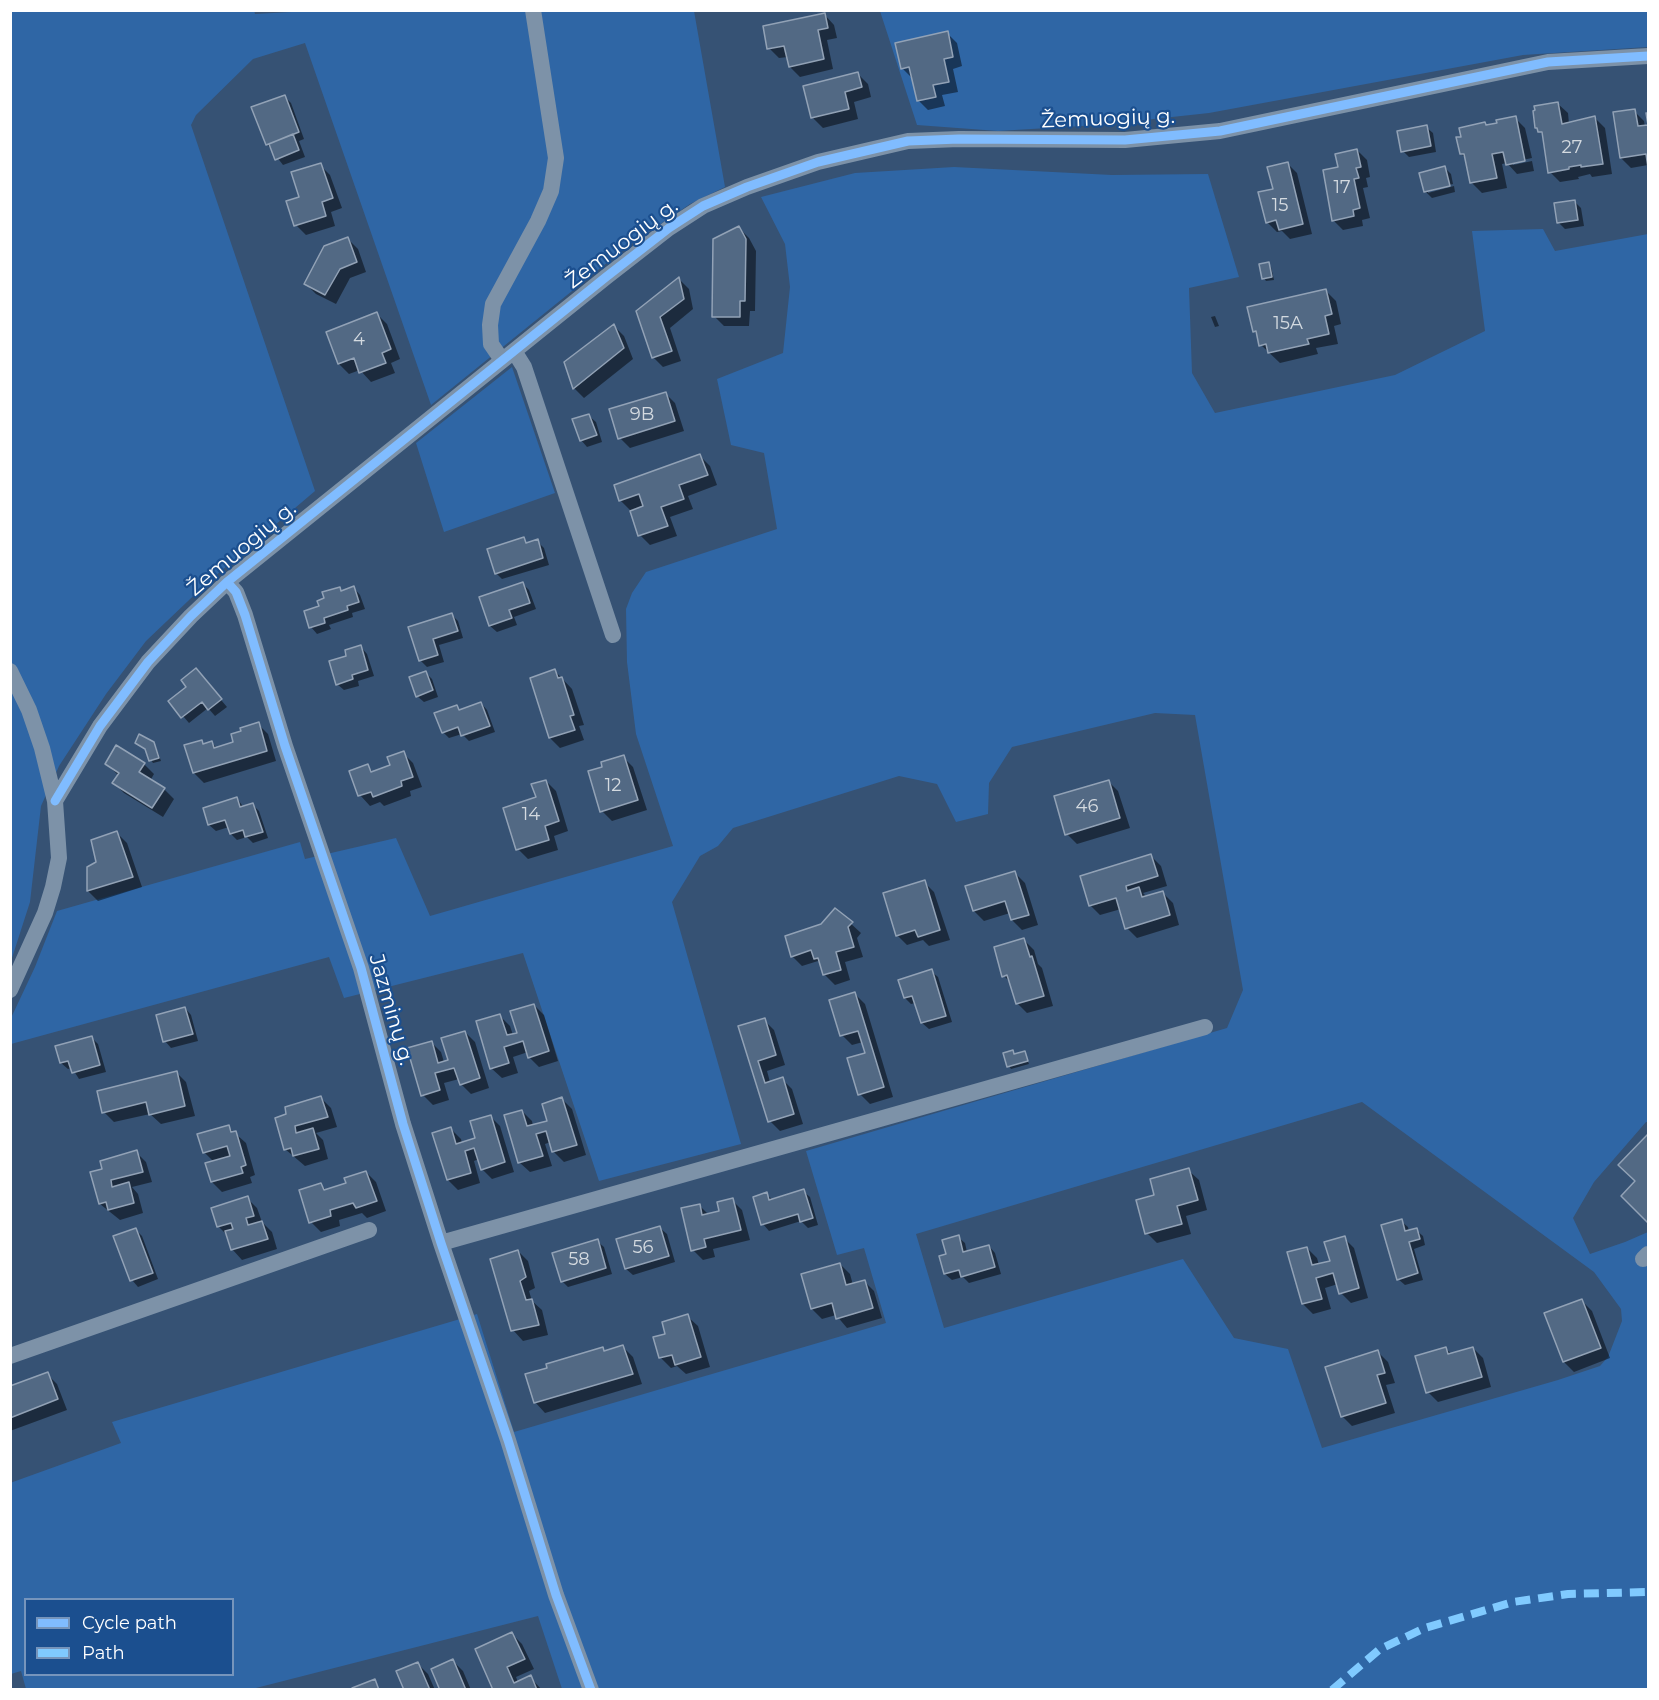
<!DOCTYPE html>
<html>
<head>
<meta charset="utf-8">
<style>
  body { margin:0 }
  #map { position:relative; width:1659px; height:1700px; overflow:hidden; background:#365274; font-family:Montserrat,sans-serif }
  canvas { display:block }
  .frame { position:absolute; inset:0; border:12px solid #fff; pointer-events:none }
  .legend { position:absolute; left:24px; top:1598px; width:210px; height:78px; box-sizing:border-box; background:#1b4f8f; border:2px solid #7695bc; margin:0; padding:8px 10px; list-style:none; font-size:18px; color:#fff }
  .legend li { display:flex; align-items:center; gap:12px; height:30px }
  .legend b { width:30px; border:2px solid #7695bc }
</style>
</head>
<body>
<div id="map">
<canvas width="1659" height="1700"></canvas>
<div class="frame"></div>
<ul class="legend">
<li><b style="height:8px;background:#80bcff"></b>Cycle path</li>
<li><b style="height:8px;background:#80caff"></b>Path</li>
</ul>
</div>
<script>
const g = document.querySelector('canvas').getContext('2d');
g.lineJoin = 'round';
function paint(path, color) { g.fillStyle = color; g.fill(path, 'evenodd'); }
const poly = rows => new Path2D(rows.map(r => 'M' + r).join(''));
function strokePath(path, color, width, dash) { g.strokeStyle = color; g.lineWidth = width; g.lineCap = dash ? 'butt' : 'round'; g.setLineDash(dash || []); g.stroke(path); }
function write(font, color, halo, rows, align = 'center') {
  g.font = font + ' Montserrat,sans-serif'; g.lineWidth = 4.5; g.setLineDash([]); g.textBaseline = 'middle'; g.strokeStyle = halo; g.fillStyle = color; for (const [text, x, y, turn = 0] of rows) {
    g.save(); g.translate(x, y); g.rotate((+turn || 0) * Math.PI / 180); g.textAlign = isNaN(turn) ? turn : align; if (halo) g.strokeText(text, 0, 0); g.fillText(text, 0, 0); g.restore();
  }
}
const green = poly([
  [254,10,255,14,327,10,694,11,725,187,690,204,624,249,431,405,305,43,253,59,196,115,191,125,315,491,208,582,146,641,106,694,59,766,41,806,30,902,11,961,11,11],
  [1648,10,1648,47,1523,55,1209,113,1098,125,998,131,917,125,880,11],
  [954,167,1112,175,1208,174,1239,277,1189,288,1192,373,1215,413,1395,375,1485,331,1472,231,1543,229,1555,251,1648,234,1648,1122,1646,1122,1594,1182,1573,1218,1590,1254,1625,1242,1648,1232,1648,1689,562,1689,538,1616,252,1689,26,1689,21,1671,11,1674,10,1483,121,1443,112,1422,477,1314,514,1432,886,1323,864,1248,837,1255,806,1151,1227,1028,1243,990,1195,715,1155,713,1012,747,989,783,988,814,956,822,937,784,899,776,733,828,718,846,700,856,672,902,741,1144,599,1181,523,953,344,998,329,957,11,1044,11,1018,35,967,57,911,300,842,305,859,396,838,430,916,673,846,636,734,627,662,626,609,632,593,646,572,777,529,764,453,731,445,717,379,783,353,790,287,785,244,761,197,855,173],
  [1362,1102,1594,1272,1621,1309,1622,1321,1608,1357,1600,1366,1558,1380,1322,1448,1288,1349,1234,1338,1183,1259,944,1328,916,1234],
  [26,1600,232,1600,232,1674,26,1674],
  [512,367,555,493,444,532,416,443]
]);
const shadow = poly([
  [824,14,834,25,837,38,827,40,833,69,800,77,790,67,788,57,779,58,769,48],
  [947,33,957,43,962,66,953,69,958,92,942,95,945,106,928,110,918,100,913,79,902,68],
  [858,74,868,84,871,97,854,102,858,119,823,128,813,118,805,87],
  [284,96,291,103,304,139,299,141,305,157,283,165,267,144],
  [1557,103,1568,113,1569,124,1594,117,1605,128,1612,174,1592,177,1590,174,1578,177,1579,179,1560,182,1550,172,1544,136,1540,131],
  [1634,111,1644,121,1645,127,1648,126,1648,165,1631,168,1621,158],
  [1515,118,1525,128,1532,158,1513,162,1513,165,1532,161,1534,171,1517,174,1507,163,1502,164,1507,188,1482,193,1472,183,1467,159,1461,154,1487,127],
  [1426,127,1433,133,1436,152,1409,157,1403,151],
  [1357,150,1367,160,1370,177,1366,178,1368,187,1363,188,1370,218,1362,220,1363,226,1343,230,1333,220,1340,168],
  [1287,163,1297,173,1312,234,1290,239,1282,231,1277,232,1267,222,1274,190],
  [320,165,330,175,342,208,331,212,335,226,306,235,296,225,301,198],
  [1445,168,1451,174,1453,184,1428,190,1428,193,1454,186,1455,192,1432,198,1425,191],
  [1575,202,1581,208,1584,226,1565,229,1558,222],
  [739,228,749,238,756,251,755,311,750,311,749,326,724,326,714,316],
  [348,239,358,249,366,272,350,278,336,304,316,294,306,284],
  [1268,264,1271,267,1274,280,1266,281,1264,278],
  [679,279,689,289,693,309,670,328,681,361,663,367,653,357,638,311],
  [1326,291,1336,301,1341,324,1334,326,1338,344,1316,348,1318,354,1280,363,1261,345,1258,336,1254,331],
  [377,314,387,324,400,359,391,363,395,373,371,382,360,370,349,374,339,364,328,332],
  [1215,316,1219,326,1215,327,1211,317],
  [614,326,624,336,633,359,584,398,574,388,566,362],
  [665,393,675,403,684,431,630,448,620,438],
  [589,416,596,422,602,442,587,447,581,440],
  [700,456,710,466,717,485,688,496,693,509,670,517,677,536,650,545,640,535,631,511,621,501,616,486],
  [523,539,528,544,537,541,544,548,549,565,502,579,496,573],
  [523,584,529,590,536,609,514,617,517,625,497,632,490,626,481,598],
  [339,588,343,592,354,588,360,595,365,609,352,613,353,617,329,625,331,629,317,634,311,627,321,607],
  [452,615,458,621,463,638,439,645,444,662,427,667,420,660,410,628],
  [361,647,367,654,374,676,358,681,359,686,344,690,337,684,348,657],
  [196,670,227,707,215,716,208,708,189,723,170,701,188,687],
  [555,671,572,689,584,725,579,726,584,740,560,748,550,738],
  [426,673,432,679,438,697,424,702,417,696],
  [481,703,487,710,495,732,469,741,462,734,449,738,443,732,457,707,460,711],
  [258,724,268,734,276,761,204,783,194,773,201,741,205,745,211,742,217,748,235,743],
  [153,744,156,747,161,761,153,763,151,760],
  [403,753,413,763,422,787,410,791,411,796,384,806,380,802,370,806,360,795,367,766,374,773,392,766],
  [623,757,633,767,647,810,612,821,602,811,604,768],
  [107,764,144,764,154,774,150,781,164,789,174,799,163,817,124,793,114,783,119,776],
  [546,781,556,791,568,831,554,836,558,850,528,859,518,849],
  [1108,781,1118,791,1130,828,1077,844,1067,834],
  [237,798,244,808,253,805,259,811,268,838,253,843,247,837,237,840,231,834,229,827,216,831,209,825,205,809],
  [117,833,127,843,142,887,98,901,88,891,89,868,98,863],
  [1151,856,1161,866,1167,886,1143,893,1147,897,1163,893,1173,903,1179,925,1137,938,1127,928,1121,909,1100,915,1090,905],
  [1015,873,1025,883,1038,925,1022,930,1012,920,1010,913,984,921,974,911,967,887],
  [924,882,934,892,950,940,929,946,923,940,907,945,897,935],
  [836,910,861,933,857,938,863,957,845,962,850,980,835,985,825,975,822,964,818,961,802,966,792,956],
  [1024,940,1034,950,1038,964,1042,968,1053,1006,1027,1013,1017,1003,1011,983,1004,976],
  [931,971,938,977,952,1022,929,1029,922,1023,916,1003,911,1004,905,998],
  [855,994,865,1004,893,1097,870,1104,860,1094,866,1054,863,1042,852,1045,842,1035],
  [534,1005,544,1015,558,1061,539,1067,529,1057,528,1052,513,1057,518,1073,502,1078,491,1068,500,1016,510,1026,513,1035,518,1034],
  [185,1008,191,1015,198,1041,171,1048,165,1041],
  [764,1020,774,1030,785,1065,767,1071,770,1082,782,1079,792,1089,803,1124,780,1131,770,1121,740,1027],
  [465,1032,475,1042,489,1088,471,1094,461,1084,459,1079,444,1083,449,1100,433,1105,423,1095,431,1042,441,1052,444,1062,450,1060],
  [92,1038,98,1044,106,1072,79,1079,72,1068,68,1069,61,1063,57,1048],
  [1012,1052,1015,1054,1024,1053,1029,1064,1011,1069,1009,1066],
  [176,1072,186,1082,195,1116,161,1124,150,1114,114,1122,104,1112],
  [321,1098,331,1108,337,1127,316,1133,323,1140,328,1159,305,1166,285,1149,277,1119],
  [562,1099,572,1109,586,1155,564,1162,554,1152,551,1142,545,1144,552,1166,530,1172,519,1162,522,1111,532,1121,533,1126,549,1122],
  [490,1116,500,1126,514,1172,492,1179,482,1169,479,1159,474,1161,480,1183,458,1190,448,1180,451,1129,461,1139,462,1143,477,1139],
  [228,1127,246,1143,255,1175,250,1177,252,1183,222,1192,212,1182,214,1162,204,1152],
  [1648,1136,1648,1221,1623,1196,1637,1182,1620,1165],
  [136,1152,146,1162,152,1182,132,1187,138,1194,143,1213,120,1220,100,1204,103,1170],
  [1188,1170,1199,1180,1207,1210,1186,1216,1191,1234,1157,1243,1147,1233,1156,1196],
  [366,1172,376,1182,386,1211,367,1218,362,1213,339,1220,340,1226,321,1232,311,1222,321,1185,327,1191,348,1184],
  [803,1191,810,1197,818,1225,808,1228,801,1221,769,1231,763,1224,766,1194,773,1200],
  [247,1198,257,1208,262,1222,272,1232,277,1249,242,1260,232,1249,229,1237,218,1226],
  [732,1200,742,1210,750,1240,713,1249,715,1257,703,1260,693,1250,699,1205,709,1215,721,1212],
  [1401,1221,1408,1227,1409,1232,1416,1230,1423,1236,1425,1245,1414,1249,1423,1280,1405,1285,1398,1279],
  [660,1228,667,1234,675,1262,633,1275,626,1269],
  [135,1229,142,1236,158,1279,138,1287,132,1280],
  [958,1237,965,1243,967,1252,989,1246,995,1253,1001,1274,969,1283,963,1277,952,1280,945,1274,948,1255],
  [1344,1238,1354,1248,1368,1298,1351,1303,1341,1293,1338,1284,1325,1288,1331,1309,1313,1314,1303,1304,1307,1248,1317,1258,1319,1265,1331,1262],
  [597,1241,604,1247,612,1274,568,1287,562,1281],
  [518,1251,528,1261,535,1288,529,1291,532,1301,542,1310,548,1335,523,1341,513,1330],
  [840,1264,850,1274,853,1285,864,1281,874,1291,882,1318,847,1328,836,1315,822,1319,812,1309],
  [1582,1301,1592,1311,1610,1358,1574,1372,1564,1362],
  [687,1316,698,1326,710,1367,686,1374,677,1366,671,1368,661,1358],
  [623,1347,633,1357,642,1384,545,1413,535,1402,549,1369,603,1349,606,1352],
  [1445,1348,1452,1354,1473,1348,1483,1358,1491,1387,1438,1402,1428,1392],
  [1378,1352,1388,1362,1395,1383,1386,1385,1395,1413,1352,1426,1342,1416],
  [47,1374,57,1384,67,1410,10,1431,10,1388],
  [512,1634,522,1644,534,1669,516,1677,518,1682,530,1677,542,1690,495,1690],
  [453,1661,463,1671,471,1690,440,1690],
  [418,1664,428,1674,435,1690,405,1690]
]);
const building = poly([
  [825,13,828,28,818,30,824,59,789,67,784,46,767,49,763,26,825,13],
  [948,31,953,57,944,59,949,82,933,85,936,97,917,101,909,67,901,69,895,43,948,31],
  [858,72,862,87,845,92,849,109,811,118,803,86,858,72],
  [285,95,299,132,266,145,251,107,285,95],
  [1558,102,1562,124,1595,116,1603,164,1581,167,1581,165,1569,167,1569,169,1548,173,1542,132,1538,132,1537,128,1535,128,1533,111,1535,110,1534,106,1558,102],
  [1635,109,1638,126,1648,125,1646,113,1648,113,1648,168,1646,154,1620,158,1613,112,1635,109],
  [1516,116,1525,161,1506,165,1503,152,1492,154,1497,178,1470,183,1464,154,1460,154,1456,137,1461,137,1459,128,1485,122,1486,125,1497,123,1496,120,1516,116],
  [1427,125,1431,146,1401,152,1397,131,1427,125],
  [293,134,299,150,275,160,269,144,293,134],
  [1357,149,1361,167,1356,168,1359,178,1354,179,1360,208,1353,210,1354,216,1332,221,1323,170,1338,167,1335,154,1357,149],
  [1288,162,1303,224,1279,230,1276,220,1266,223,1258,192,1273,189,1267,167,1288,162],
  [321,163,333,198,322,202,326,216,294,226,286,201,299,197,291,172,321,163],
  [1445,166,1450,186,1424,192,1419,173,1445,166],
  [1575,200,1578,220,1557,223,1554,203,1575,200],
  [739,226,746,239,745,301,740,301,740,317,712,317,713,239,739,226],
  [348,237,357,262,340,269,325,295,304,284,324,246,348,237],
  [1269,262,1272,277,1262,279,1259,264,1269,262],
  [679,277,684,299,660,317,672,351,652,358,636,311,679,277],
  [1326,289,1332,314,1325,316,1329,334,1307,339,1309,344,1268,353,1266,344,1259,346,1256,331,1253,332,1247,307,1326,289],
  [377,312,391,349,382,353,386,363,359,373,354,358,338,364,326,332,377,312],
  [614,324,624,348,573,389,564,362,614,324],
  [666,392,675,421,618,439,609,409,666,392],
  [589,414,597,435,580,441,572,419,589,414],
  [700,454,708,475,679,485,684,499,661,507,668,526,638,536,630,511,643,506,639,494,619,501,614,485,700,454],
  [524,537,526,543,538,539,543,558,495,574,487,549,524,537],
  [523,582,530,603,509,610,512,618,489,626,479,597,523,582],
  [354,586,359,602,347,606,348,610,324,618,325,623,309,628,304,611,319,606,317,601,324,598,322,592,340,587,341,591,354,586],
  [452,613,458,631,433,639,438,655,419,661,408,627,452,613],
  [361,645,368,670,352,675,353,679,336,685,329,661,346,656,345,650,361,645],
  [196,668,222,699,208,710,202,702,181,718,168,701,186,687,181,680,196,668],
  [555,669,558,678,562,677,574,715,570,716,575,730,549,738,530,678,555,669],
  [426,671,433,690,416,697,409,677,426,671],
  [481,702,490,726,461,736,458,727,442,733,434,713,457,705,459,710,481,702],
  [259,722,267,751,193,773,184,745,202,740,203,744,212,741,214,748,233,742,231,734,241,731,240,728,259,722],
  [139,734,154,742,159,758,149,761,145,749,135,743,139,734],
  [116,745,145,763,139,772,165,788,152,808,112,783,119,773,105,764,116,745],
  [404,751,413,777,401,781,402,786,373,797,371,792,358,796,349,771,368,764,371,772,390,765,387,757,404,751],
  [624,755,638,800,600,812,588,771,602,767,601,762,624,755],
  [546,780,559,821,545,826,549,840,516,850,503,808,536,797,531,784,546,780],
  [1109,780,1120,818,1065,835,1054,796,1109,780],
  [237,797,240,807,253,803,263,832,245,837,243,830,230,834,225,820,208,825,203,808,237,797],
  [117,831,133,877,87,891,87,867,96,862,91,840,117,831],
  [1151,854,1158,876,1126,886,1127,891,1139,887,1142,897,1163,891,1170,915,1125,929,1116,898,1089,906,1080,876,1151,854],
  [1015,871,1029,915,1011,920,1005,901,973,911,965,886,1015,871],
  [925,880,940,930,918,937,915,930,896,936,883,893,925,880],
  [835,908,853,922,848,927,854,947,836,952,841,970,823,975,818,958,814,959,811,950,791,957,785,936,821,924,835,908],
  [1024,938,1030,957,1032,956,1044,996,1016,1004,1007,975,1002,977,994,947,1024,938],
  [932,969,946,1016,921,1023,912,996,904,998,898,980,932,969],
  [855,992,884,1087,858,1095,847,1058,865,1053,858,1031,840,1036,829,1000,855,992],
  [534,1004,549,1051,528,1058,523,1041,504,1047,509,1063,490,1069,476,1021,500,1014,507,1035,517,1033,510,1011,534,1004],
  [185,1007,193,1034,163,1042,156,1015,185,1007],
  [765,1018,776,1055,758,1061,765,1083,783,1077,794,1114,768,1122,738,1026,765,1018],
  [465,1031,480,1078,460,1085,454,1068,435,1073,440,1090,421,1096,407,1048,432,1041,438,1063,448,1060,441,1038,465,1031],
  [92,1036,100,1065,72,1073,68,1061,60,1063,55,1046,92,1036],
  [1013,1050,1014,1054,1025,1051,1028,1061,1007,1067,1003,1053,1013,1050],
  [177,1071,185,1106,149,1115,146,1102,102,1113,97,1091,177,1071],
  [321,1096,328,1117,295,1126,296,1133,313,1128,319,1149,293,1156,291,1148,284,1150,275,1118,286,1114,285,1107,321,1096],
  [562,1097,577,1145,552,1152,546,1131,536,1134,543,1156,518,1163,504,1115,522,1110,527,1126,547,1121,542,1104,562,1097],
  [491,1115,505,1162,481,1170,474,1148,465,1151,471,1173,447,1180,432,1133,451,1127,456,1144,475,1138,470,1121,491,1115],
  [229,1125,231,1132,236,1131,246,1165,241,1167,243,1173,211,1182,205,1163,230,1156,227,1146,203,1153,197,1134,229,1125],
  [1648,1134,1648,1223,1621,1196,1635,1181,1618,1165,1648,1134],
  [137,1150,143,1172,111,1180,112,1187,129,1182,134,1203,108,1210,106,1202,99,1204,90,1172,102,1169,100,1161,137,1150],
  [1189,1168,1198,1200,1177,1206,1182,1224,1145,1234,1136,1200,1154,1195,1150,1179,1189,1168],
  [366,1171,377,1201,356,1208,353,1203,330,1210,331,1216,309,1223,299,1190,321,1183,324,1190,346,1183,344,1178,366,1171],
  [804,1189,813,1218,800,1222,798,1214,761,1225,753,1197,767,1192,769,1200,804,1189],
  [248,1196,254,1216,246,1218,248,1225,262,1221,268,1239,231,1250,225,1231,233,1229,231,1223,217,1227,211,1208,248,1196],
  [733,1198,741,1230,704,1239,706,1247,691,1251,681,1208,700,1204,702,1215,719,1211,717,1202,733,1198],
  [1402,1219,1405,1231,1417,1228,1420,1239,1409,1242,1418,1273,1397,1280,1381,1225,1402,1219],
  [660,1226,669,1256,625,1269,616,1239,660,1226],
  [136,1228,153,1273,130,1281,113,1236,136,1228],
  [959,1235,963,1252,989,1245,995,1267,961,1277,959,1270,944,1274,939,1256,946,1254,942,1240,959,1235],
  [1345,1236,1359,1288,1339,1294,1333,1273,1316,1278,1322,1299,1302,1304,1287,1252,1307,1247,1312,1265,1330,1261,1324,1242,1345,1236],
  [598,1239,606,1268,561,1282,552,1253,598,1239],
  [518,1250,526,1277,520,1281,526,1300,532,1299,539,1325,511,1331,490,1259,518,1250],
  [840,1263,846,1285,865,1280,873,1308,836,1319,832,1303,811,1309,801,1274,840,1263],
  [1582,1299,1601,1348,1563,1362,1544,1313,1582,1299],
  [688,1314,701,1357,675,1365,672,1355,659,1358,653,1337,665,1334,662,1322,688,1314],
  [623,1345,633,1374,534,1403,525,1374,547,1368,546,1364,603,1347,604,1351,623,1345],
  [1446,1347,1448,1354,1473,1347,1482,1377,1426,1393,1415,1356,1446,1347],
  [1378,1350,1385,1373,1377,1375,1386,1403,1341,1417,1325,1367,1378,1350],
  [48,1372,58,1399,10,1418,10,1386,48,1372],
  [512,1632,525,1659,507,1667,514,1683,531,1675,537,1690,493,1690,475,1649,512,1632],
  [453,1659,466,1690,436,1690,439,1688,431,1669,453,1659],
  [418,1662,430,1690,404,1690,396,1671,418,1662],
  [375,1679,379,1690,353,1690,352,1688,375,1679]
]);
const street = poly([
  [514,351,524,367,613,635],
  [502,360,491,344,490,325,493,304,538,221,551,191,556,158,533,10],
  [227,582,236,592,245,615,285,746,361,968,403,1124,441,1243,508,1440,556,1595,591,1690],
  [10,671,29,710,42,748,55,801,59,858,53,887,45,913,10,990],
  [55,801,100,726,148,662,191,616,227,582,606,277,669,228,703,206,747,187,818,162,908,141,959,139,1125,140,1220,131,1548,62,1648,56],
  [441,1243,1205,1027],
  [1643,1259,1648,1254],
  [10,1356,369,1230]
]);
const quiet = poly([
  [1332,1690,1380,1649,1425,1628,1513,1602,1568,1594,1648,1592]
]);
const cycleway = poly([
  [227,582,236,592,245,615,285,746,361,968,403,1124,441,1243,508,1440,556,1595,591,1690],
  [55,801,100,726,148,662,191,616,227,582,606,277,669,228,703,206,747,187,818,162,908,141,959,139,1125,140,1220,131,1548,62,1648,56]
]);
const numberNames = [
  ["27",1572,148],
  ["17",1342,188],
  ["15",1280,206],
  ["15A",1288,324],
  ["4",359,340],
  ["9B",642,415],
  ["12",613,786],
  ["46",1087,807],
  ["14",531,815],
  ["56",643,1248],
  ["58",579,1260]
];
const streetNames = [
  ["Žemuogių g.",1108,119,-2],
  ["Žemuogių g.",622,244,-37],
  ["Žemuogių g.",242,549,-40],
  ["Jazminų g.",391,1010,74]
];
paint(green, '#2f66a5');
paint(shadow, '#0007');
paint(building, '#526984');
strokePath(building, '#92a2b6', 1.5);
strokePath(street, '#7d92a8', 16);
strokePath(quiet, '#80caff', 8, [15, 8]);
strokePath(cycleway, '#80bcff', 9);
write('18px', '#d4dae0', null, numberNames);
write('21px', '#fff', '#1b4f8f', streetNames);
</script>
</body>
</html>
